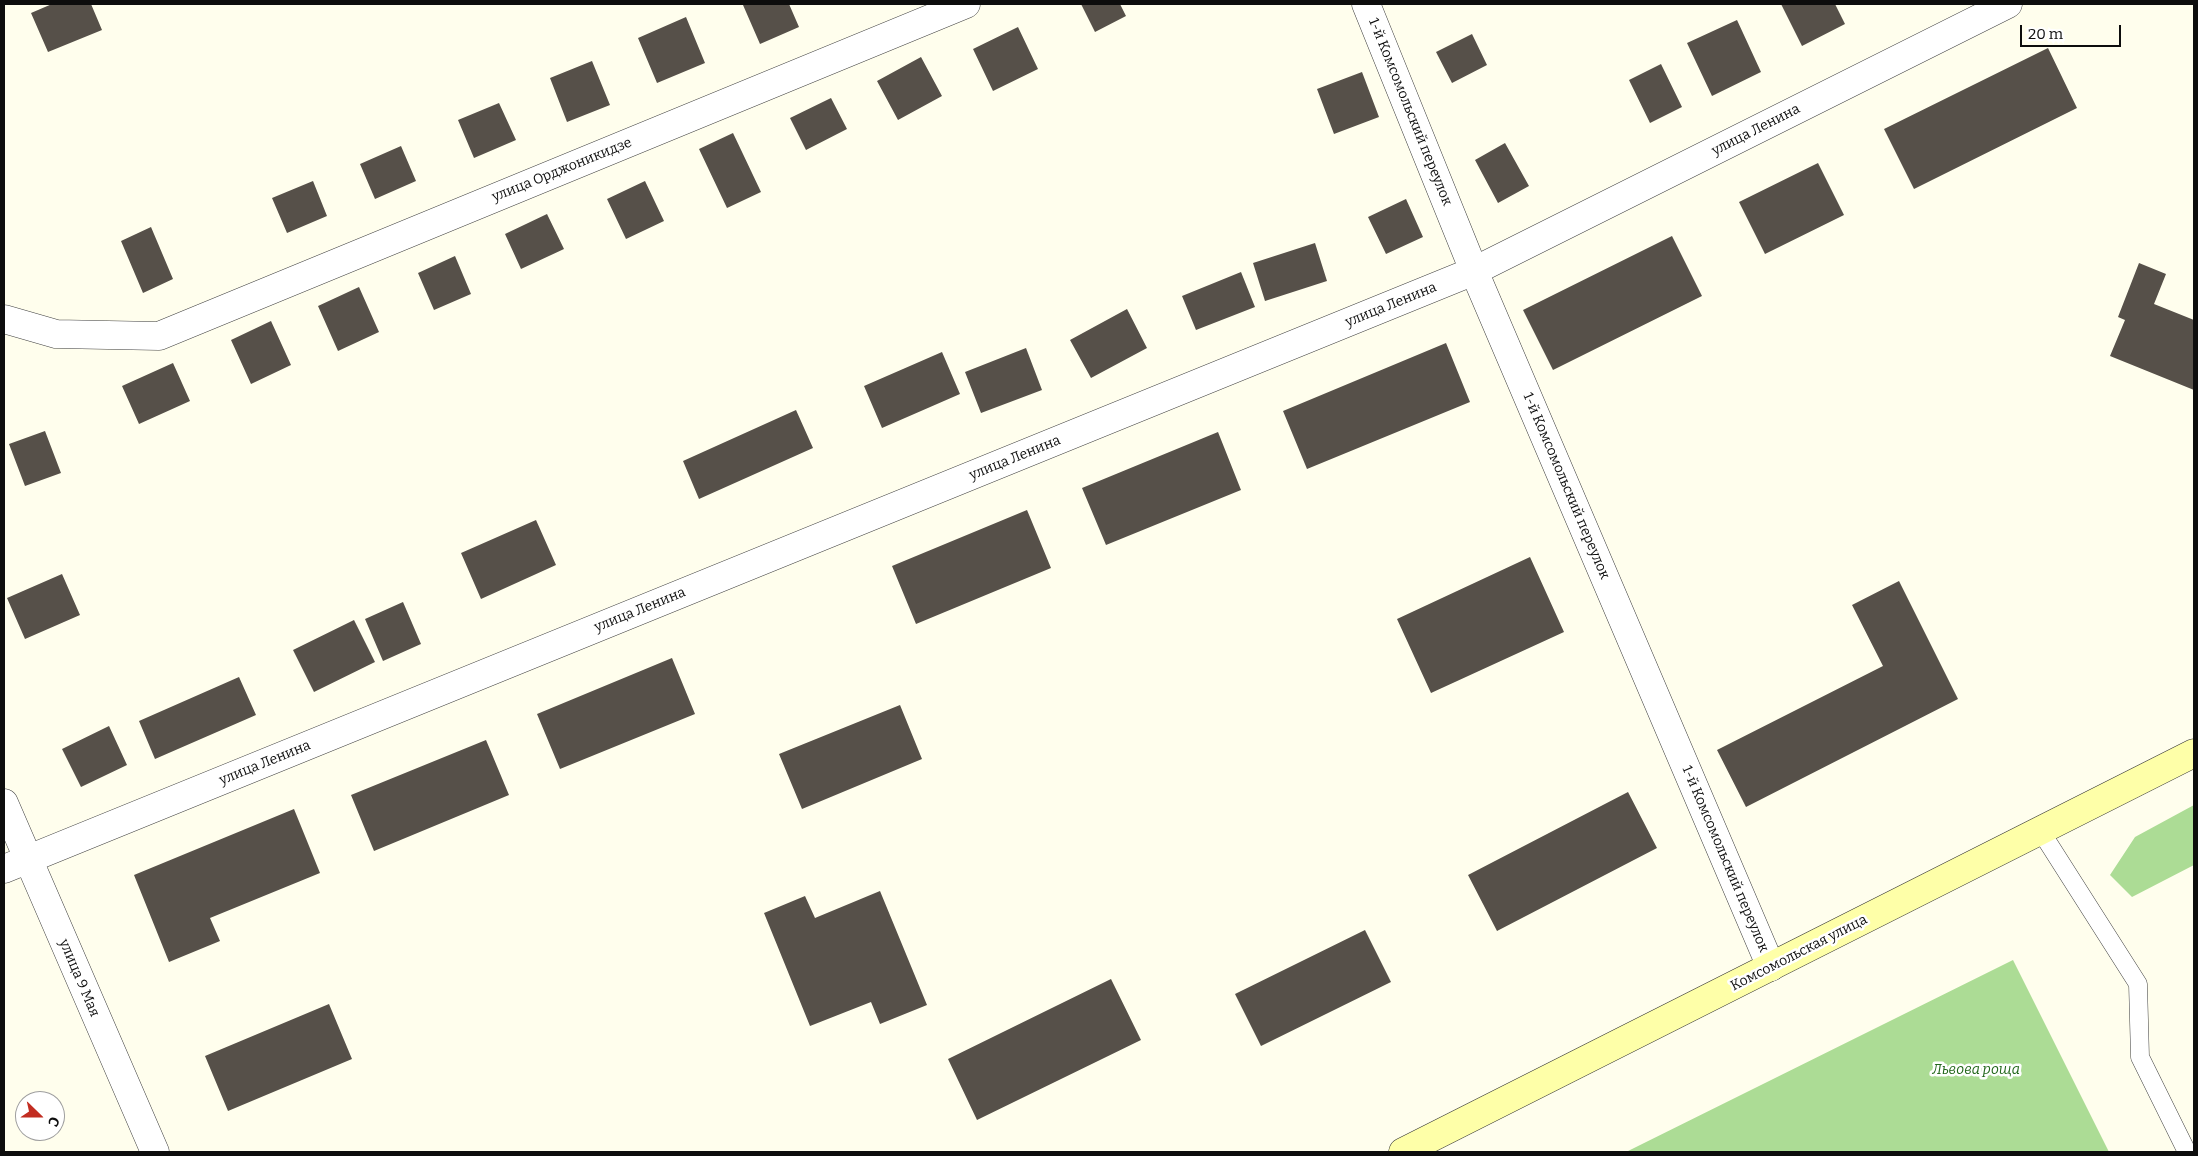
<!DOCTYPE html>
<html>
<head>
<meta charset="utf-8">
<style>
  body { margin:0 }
  #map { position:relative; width:2198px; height:1156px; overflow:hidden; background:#fffeed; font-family:Bitter,serif }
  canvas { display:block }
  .frame { position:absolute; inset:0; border:5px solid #0d0d0d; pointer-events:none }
  .north { position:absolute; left:15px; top:1091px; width:50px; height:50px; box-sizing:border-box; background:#fff; border:1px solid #9e9e9e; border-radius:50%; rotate:112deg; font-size:14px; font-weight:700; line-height:20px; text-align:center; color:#0d0d0d }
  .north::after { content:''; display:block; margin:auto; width:18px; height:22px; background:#c22d21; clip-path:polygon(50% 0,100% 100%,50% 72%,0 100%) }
  .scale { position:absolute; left:2020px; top:25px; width:101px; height:22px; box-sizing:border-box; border:2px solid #0d0d0d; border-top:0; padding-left:6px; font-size:15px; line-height:18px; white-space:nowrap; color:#0d0d0d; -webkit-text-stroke:4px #fff; paint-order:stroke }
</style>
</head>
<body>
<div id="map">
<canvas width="2198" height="1156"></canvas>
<div class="frame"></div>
<div class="north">С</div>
<div class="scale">20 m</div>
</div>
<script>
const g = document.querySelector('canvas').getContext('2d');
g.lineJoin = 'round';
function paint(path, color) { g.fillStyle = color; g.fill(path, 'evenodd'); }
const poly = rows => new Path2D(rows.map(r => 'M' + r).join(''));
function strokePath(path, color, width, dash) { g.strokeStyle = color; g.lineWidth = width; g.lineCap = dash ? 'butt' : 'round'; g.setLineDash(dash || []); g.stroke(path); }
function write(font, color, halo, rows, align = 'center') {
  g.font = font + ' Bitter,serif'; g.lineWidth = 5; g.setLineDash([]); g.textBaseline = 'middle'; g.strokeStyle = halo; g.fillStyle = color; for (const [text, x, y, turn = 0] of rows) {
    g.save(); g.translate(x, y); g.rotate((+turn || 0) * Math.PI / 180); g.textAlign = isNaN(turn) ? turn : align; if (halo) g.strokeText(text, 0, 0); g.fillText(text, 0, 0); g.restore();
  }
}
const forest = poly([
  [2194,805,2194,865,2132,897,2110,875,2135,837],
  [2013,960,2109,1152,1626,1152]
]);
const building = poly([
  [52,4,91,4,102,30,48,52,31,13],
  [747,4,789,4,799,27,760,44,743,5],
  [1081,4,1120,4,1126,16,1095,32],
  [1781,4,1835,4,1845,24,1802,46],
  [686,17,705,63,657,83,638,38],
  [1737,20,1761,72,1712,96,1687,43],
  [1018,27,1038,69,993,91,973,49],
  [1472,34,1487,65,1452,83,1436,52],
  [2048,48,2077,108,1914,189,1884,129],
  [921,57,942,96,898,120,877,81],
  [592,61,610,105,567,122,550,78],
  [1661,64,1682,107,1650,123,1629,80],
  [1362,72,1379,117,1334,134,1317,89],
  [831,98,847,129,806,150,790,118],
  [499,103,516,140,474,158,458,120],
  [733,133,761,192,727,208,699,149],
  [1505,143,1529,186,1498,203,1475,160],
  [401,146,416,181,375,199,360,164],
  [1818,163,1844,215,1765,254,1739,202],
  [313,181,327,216,287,233,272,198],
  [645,181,664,221,626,239,607,199],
  [1406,199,1423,237,1386,254,1368,217],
  [547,214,564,249,521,269,505,234],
  [151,227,173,279,143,293,121,241],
  [1672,236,1702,296,1553,370,1523,310],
  [1315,243,1327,281,1265,301,1253,263],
  [455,256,471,294,434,310,418,273],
  [2139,263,2166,274,2154,304,2194,320,2194,390,2110,356,2125,320,2118,317],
  [1241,272,1255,307,1196,330,1182,296],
  [359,287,379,332,338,351,318,306],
  [1127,309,1147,348,1091,378,1070,340],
  [271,321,291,365,251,384,231,340],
  [1446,343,1470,402,1307,469,1283,411],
  [1026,348,1042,390,981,413,965,372],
  [942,352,960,394,882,428,864,386],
  [173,363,190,401,139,424,122,386],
  [796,410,813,448,699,499,683,461],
  [45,431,61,473,25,486,9,444],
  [1218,432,1241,490,1106,545,1082,488],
  [1027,510,1051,568,916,624,892,566],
  [536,520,556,565,481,599,461,553],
  [1530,557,1564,632,1431,693,1397,619],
  [62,574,80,615,25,639,7,598],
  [1899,581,1958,699,1746,807,1717,750,1883,666,1852,605],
  [403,602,421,644,383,661,365,619],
  [354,620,375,662,314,692,293,650],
  [672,658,695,714,560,769,537,714],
  [239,677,256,715,155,759,139,721],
  [900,705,922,759,802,809,779,754],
  [109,726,127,765,81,787,62,749],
  [486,740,509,795,374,851,351,795],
  [1628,792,1657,848,1497,931,1468,875],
  [294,809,320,873,210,918,220,941,169,962,134,875],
  [880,891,927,1005,880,1024,871,1002,810,1026,764,913,805,896,815,918],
  [1365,930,1391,982,1261,1046,1235,994],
  [1111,979,1141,1040,977,1120,948,1059],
  [329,1004,352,1059,228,1111,205,1056]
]);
const lane = poly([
  [2040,830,2138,984,2140,1057,2187,1152]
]);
const street = poly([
  [1366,4,1474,271,1771,967],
  [4,319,56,334,159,336,966,4],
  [4,803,155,1152],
  [4,869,1474,271,2008,4]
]);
const secondary = poly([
  [1403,1152,2194,753]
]);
const streetNames = [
  ["1-й Комсомольский переулок",1410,112,68],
  ["улица Ленина",1756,130,-27],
  ["улица Орджоникидзе",562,170,-22],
  ["улица Ленина",1391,305,-22],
  ["улица Ленина",1015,458,-22],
  ["1-й Комсомольский переулок",1566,486,67],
  ["улица Ленина",640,610,-22],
  ["улица Ленина",265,763,-22],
  ["1-й Комсомольский переулок",1725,859,67],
  ["Комсомольская улица",1799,953,-27],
  ["улица 9 Мая",79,978,67]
];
const parkNames = [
  ["Львова роща",1976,1070]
];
paint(forest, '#acdc95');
paint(building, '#565049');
strokePath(lane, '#404040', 19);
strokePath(street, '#404040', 29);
strokePath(secondary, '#2f2f2f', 29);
strokePath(lane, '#fff', 18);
strokePath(street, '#fff', 28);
strokePath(secondary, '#feffa8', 28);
write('14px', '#0d0d0d', '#fff', streetNames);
write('italic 14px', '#22671b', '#fff', parkNames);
</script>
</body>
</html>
